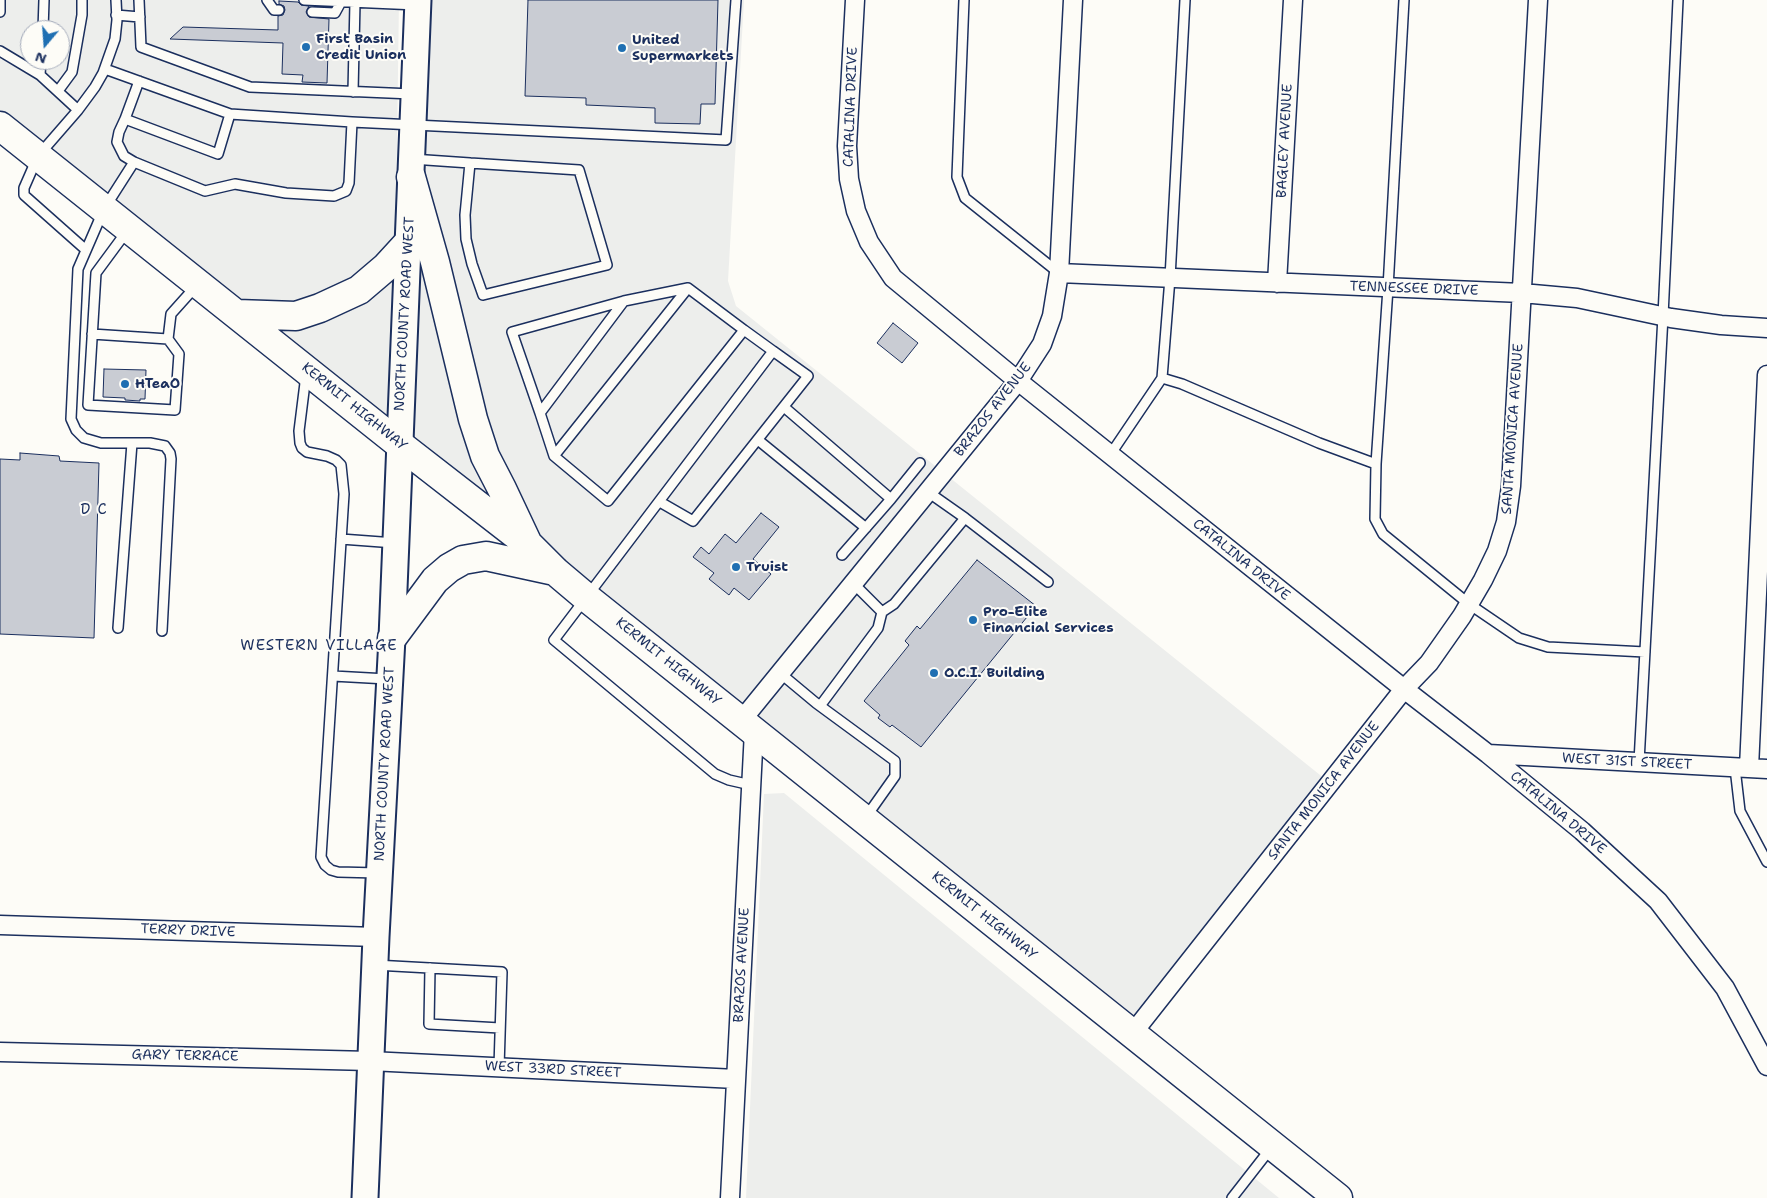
<!DOCTYPE html>
<html>
<head>
<meta charset="utf-8">
<style>
  body { margin:0 }
  #map { position:relative; width:1767px; height:1198px; overflow:hidden; background:#fdfcf7; font-family:"Shantell Sans",sans-serif }
  canvas { display:block }
  .north { position:absolute; left:20px; top:20px; width:50px; height:50px; box-sizing:border-box; background:#fdfcf7; border:1px solid #a3aaba; border-radius:50%; rotate:198deg; font-size:14px; font-weight:700; line-height:20px; text-align:center; color:#1b2f5e }
  .north::after { content:''; display:block; margin:auto; width:18px; height:22px; background:#1f6fb2; clip-path:polygon(50% 0,100% 100%,50% 72%,0 100%) }
</style>
</head>
<body>
<div id="map">
<canvas width="1767" height="1198"></canvas>
<div class="north">N</div>
</div>
<script>
const g = document.querySelector('canvas').getContext('2d');
g.lineJoin = 'round';
function paint(path, color) { g.fillStyle = color; g.fill(path, 'evenodd'); }
const poly = rows => new Path2D(rows.map(r => 'M' + r).join(''));
function strokePath(path, color, width, dash) { g.strokeStyle = color; g.lineWidth = width; g.lineCap = dash ? 'butt' : 'round'; g.setLineDash(dash || []); g.stroke(path); }
function write(font, color, halo, rows, align = 'center') {
  g.font = font + ' "Shantell Sans",sans-serif'; g.lineWidth = 4; g.setLineDash([]); g.textBaseline = 'middle'; g.strokeStyle = halo; g.fillStyle = color; for (const [text, x, y, turn = 0] of rows) {
    g.save(); g.translate(x, y); g.rotate((+turn || 0) * Math.PI / 180); g.textAlign = isNaN(turn) ? turn : align; if (halo) g.strokeText(text, 0, 0); g.fillText(text, 0, 0); g.restore();
  }
}
const built = poly([
  [0,0,399,0,393,430,427,0,744,0,728,281,736,306,1330,783,1132,1034,0,124],
  [30,30,60,30,60,60,30,60],
  [784,793,1279,1198,746,1198,764,794]
]);
const building = poly([
  [528,0,718,0,715,104,701,104,700,124,655,123,655,108,586,105,586,98,525,96,528,0],
  [279,1,298,2,301,5,309,6,306,12,309,17,329,19,327,83,302,82,303,75,282,74,283,43,170,39,183,27,278,30,278,16,283,15,285,10,284,6,279,4,279,1],
  [893,323,918,343,902,363,877,343,893,323],
  [104,369,146,370,145,399,140,399,140,401,125,400,125,398,103,397,104,369],
  [20,453,59,456,60,461,99,463,94,638,0,634,0,459,20,460,20,453],
  [761,513,779,527,753,559,771,574,749,600,734,588,729,595,709,579,714,573,693,557,701,547,709,554,725,534,736,543,761,513],
  [977,560,1036,606,921,747,892,725,890,727,878,718,880,715,864,701,909,645,905,641,917,626,920,629,977,560]
]);
const service = poly([
  [139,0,141,47,250,87,412,94],
  [267,0,274,10,279,10],
  [304,0,417,5],
  [964,0,957,177,965,198,1059,273],
  [1404,0,1388,288,1376,464,1375,519,1383,534,1469,604,1519,638,1548,647,1645,652],
  [0,12,0,0],
  [312,12,335,13,341,2],
  [116,15,140,17],
  [43,30,44,0],
  [0,51,40,75,78,110],
  [105,69,230,114,352,122,726,140,736,0],
  [40,75,41,60],
  [139,81,125,119,218,154,230,114],
  [58,91,72,72,82,15,82,0],
  [353,92,355,2],
  [125,119,119,132,117,142,124,156,134,162,205,191,235,184,286,193,334,196,346,191,349,183,352,122],
  [412,159,470,163,579,170,607,265,483,295,472,264,466,239,465,215,470,163],
  [127,231,96,273,88,405,175,410,179,354,168,339,171,314,197,285],
  [86,250,24,195,24,188,38,156,78,110,95,87,103,73,115,39,117,20,116,0],
  [688,288,744,330],
  [624,301,512,332,540,413,624,301,688,288,554,456,608,501,744,330,773,351,554,640,715,774,729,780,751,785],
  [92,334,168,339],
  [306,375,299,431,300,443,302,448,307,452,327,456,336,460,341,465,344,494,321,857,325,865,331,870,338,872,378,873],
  [1162,378,1182,384,1319,443,1376,464],
  [784,407,891,499,842,555],
  [540,413,554,456],
  [758,440,866,528],
  [132,443,150,443,165,446,170,453,171,459,162,631],
  [1110,455,1162,378,1170,278,1185,0],
  [928,492,965,518,1048,582],
  [891,499,920,463],
  [660,502,693,521,808,376,773,351],
  [341,539,395,543],
  [882,612,894,604,965,518],
  [118,628,132,443,101,443,84,438,76,430,71,419,78,269,104,209,134,162],
  [780,673,816,703,895,761,895,776,866,817],
  [333,676,387,679],
  [820,706,878,628,882,612,853,583],
  [1639,762,1663,316,1678,0],
  [1735,768,1740,811,1767,862],
  [375,965,502,972,499,1067],
  [430,968,429,1024,500,1028],
  [1232,1198,1271,1148]
]);
const minor = poly([
  [855,0,847,146,849,179,856,211,869,242,893,278,1018,381,1404,689,1488,754,1582,831,1658,901,1725,988,1767,1066],
  [1059,273,1522,293,1577,298,1671,318,1721,325,1767,328],
  [1277,283,1293,0],
  [741,721,1018,381,1042,344,1052,316,1059,273,1073,0],
  [1488,754,1767,769],
  [1749,768,1767,375],
  [0,925,376,937],
  [1132,1034,1404,689,1429,663,1462,616,1483,580,1497,551,1506,522,1511,486,1538,0],
  [0,1052,370,1061,736,1079],
  [730,1198,754,731]
]);
const secondary = poly([
  [365,1198,376,937,392,638,418,0]
]);
const primary = poly([
  [0,126,399,444,529,545,555,571,587,598,1338,1198],
  [411,177,435,262,473,419,485,456,502,489,527,542],
  [237,314,296,316,320,308,359,290,386,267,408,243],
  [392,638,435,580,449,568,463,560,486,556,555,571]
]);
const markers = [
  [306,47,5,"#1f6fb2"],
  [622,48,5,"#1f6fb2"],
  [125,384,5,"#1f6fb2"],
  [736,567,5,"#1f6fb2"],
  [973,620,5,"#1f6fb2"],
  [934,673,5,"#1f6fb2"]
];
const poiNames = [
  ["First Basin",316,39],
  ["Credit Union",316,55],
  ["United",632,40],
  ["Supermarkets",632,56],
  ["HTeaO",135,384],
  ["Truist",746,567],
  ["Pro-Elite",983,612],
  ["Financial Services",983,628],
  ["O.C.I. Building",944,673]
];
const streetNames = [
  ["CATALINA DRIVE",851,107,-88],
  ["BAGLEY AVENUE",1285,141,-87],
  ["TENNESSEE DRIVE",1414,289,2],
  ["NORTH COUNTY ROAD WEST",405,314,-87],
  ["KERMIT HIGHWAY",354,407,39],
  ["BRAZOS AVENUE",993,410,-52],
  ["SANTA MONICA AVENUE",1513,429,-86],
  ["CATALINA DRIVE",1241,560,39],
  ["KERMIT HIGHWAY",668,662,39],
  ["WEST 31ST STREET",1627,762,3],
  ["NORTH COUNTY ROAD WEST",385,764,-87],
  ["SANTA MONICA AVENUE",1324,791,-52],
  ["CATALINA DRIVE",1558,813,40],
  ["KERMIT HIGHWAY",984,916,39],
  ["TERRY DRIVE",188,931,2],
  ["BRAZOS AVENUE",742,965,-87],
  ["GARY TERRACE",185,1056,1],
  ["WEST 33RD STREET",553,1070,3]
];
const neighbourhoodNames = [
  ["D C",94,510],
  ["WESTERN VILLAGE",319,646]
];
paint(built, '#edeeec');
paint(building, '#c9ccd3');
strokePath(building, '#1b2f5e', 1);
strokePath(service, '#1b2f5e', 12);
strokePath(minor, '#1b2f5e', 21);
strokePath(secondary, '#1b2f5e', 29);
strokePath(primary, '#1b2f5e', 31);
strokePath(service, '#fdfcf7', 9);
strokePath(minor, '#fdfcf7', 18);
strokePath(secondary, '#fdfcf7', 25);
strokePath(primary, '#fdfcf7', 28);
for (const [x, y, r, color] of markers) { const dot = new Path2D(); dot.arc(x, y, r, 0, 2 * Math.PI); g.fillStyle = color; g.fill(dot); strokePath(dot, '#fdfcf7', 2); }
write('bold 14px', '#1b2f5e', '#fdfcf7', poiNames, 'left');
write('14px', '#1b2f5e', '#fdfcf7', streetNames);
g.letterSpacing = '1px';
write('15px', '#1b2f5e', '#fdfcf7', neighbourhoodNames);
g.letterSpacing = '0px';
</script>
</body>
</html>
